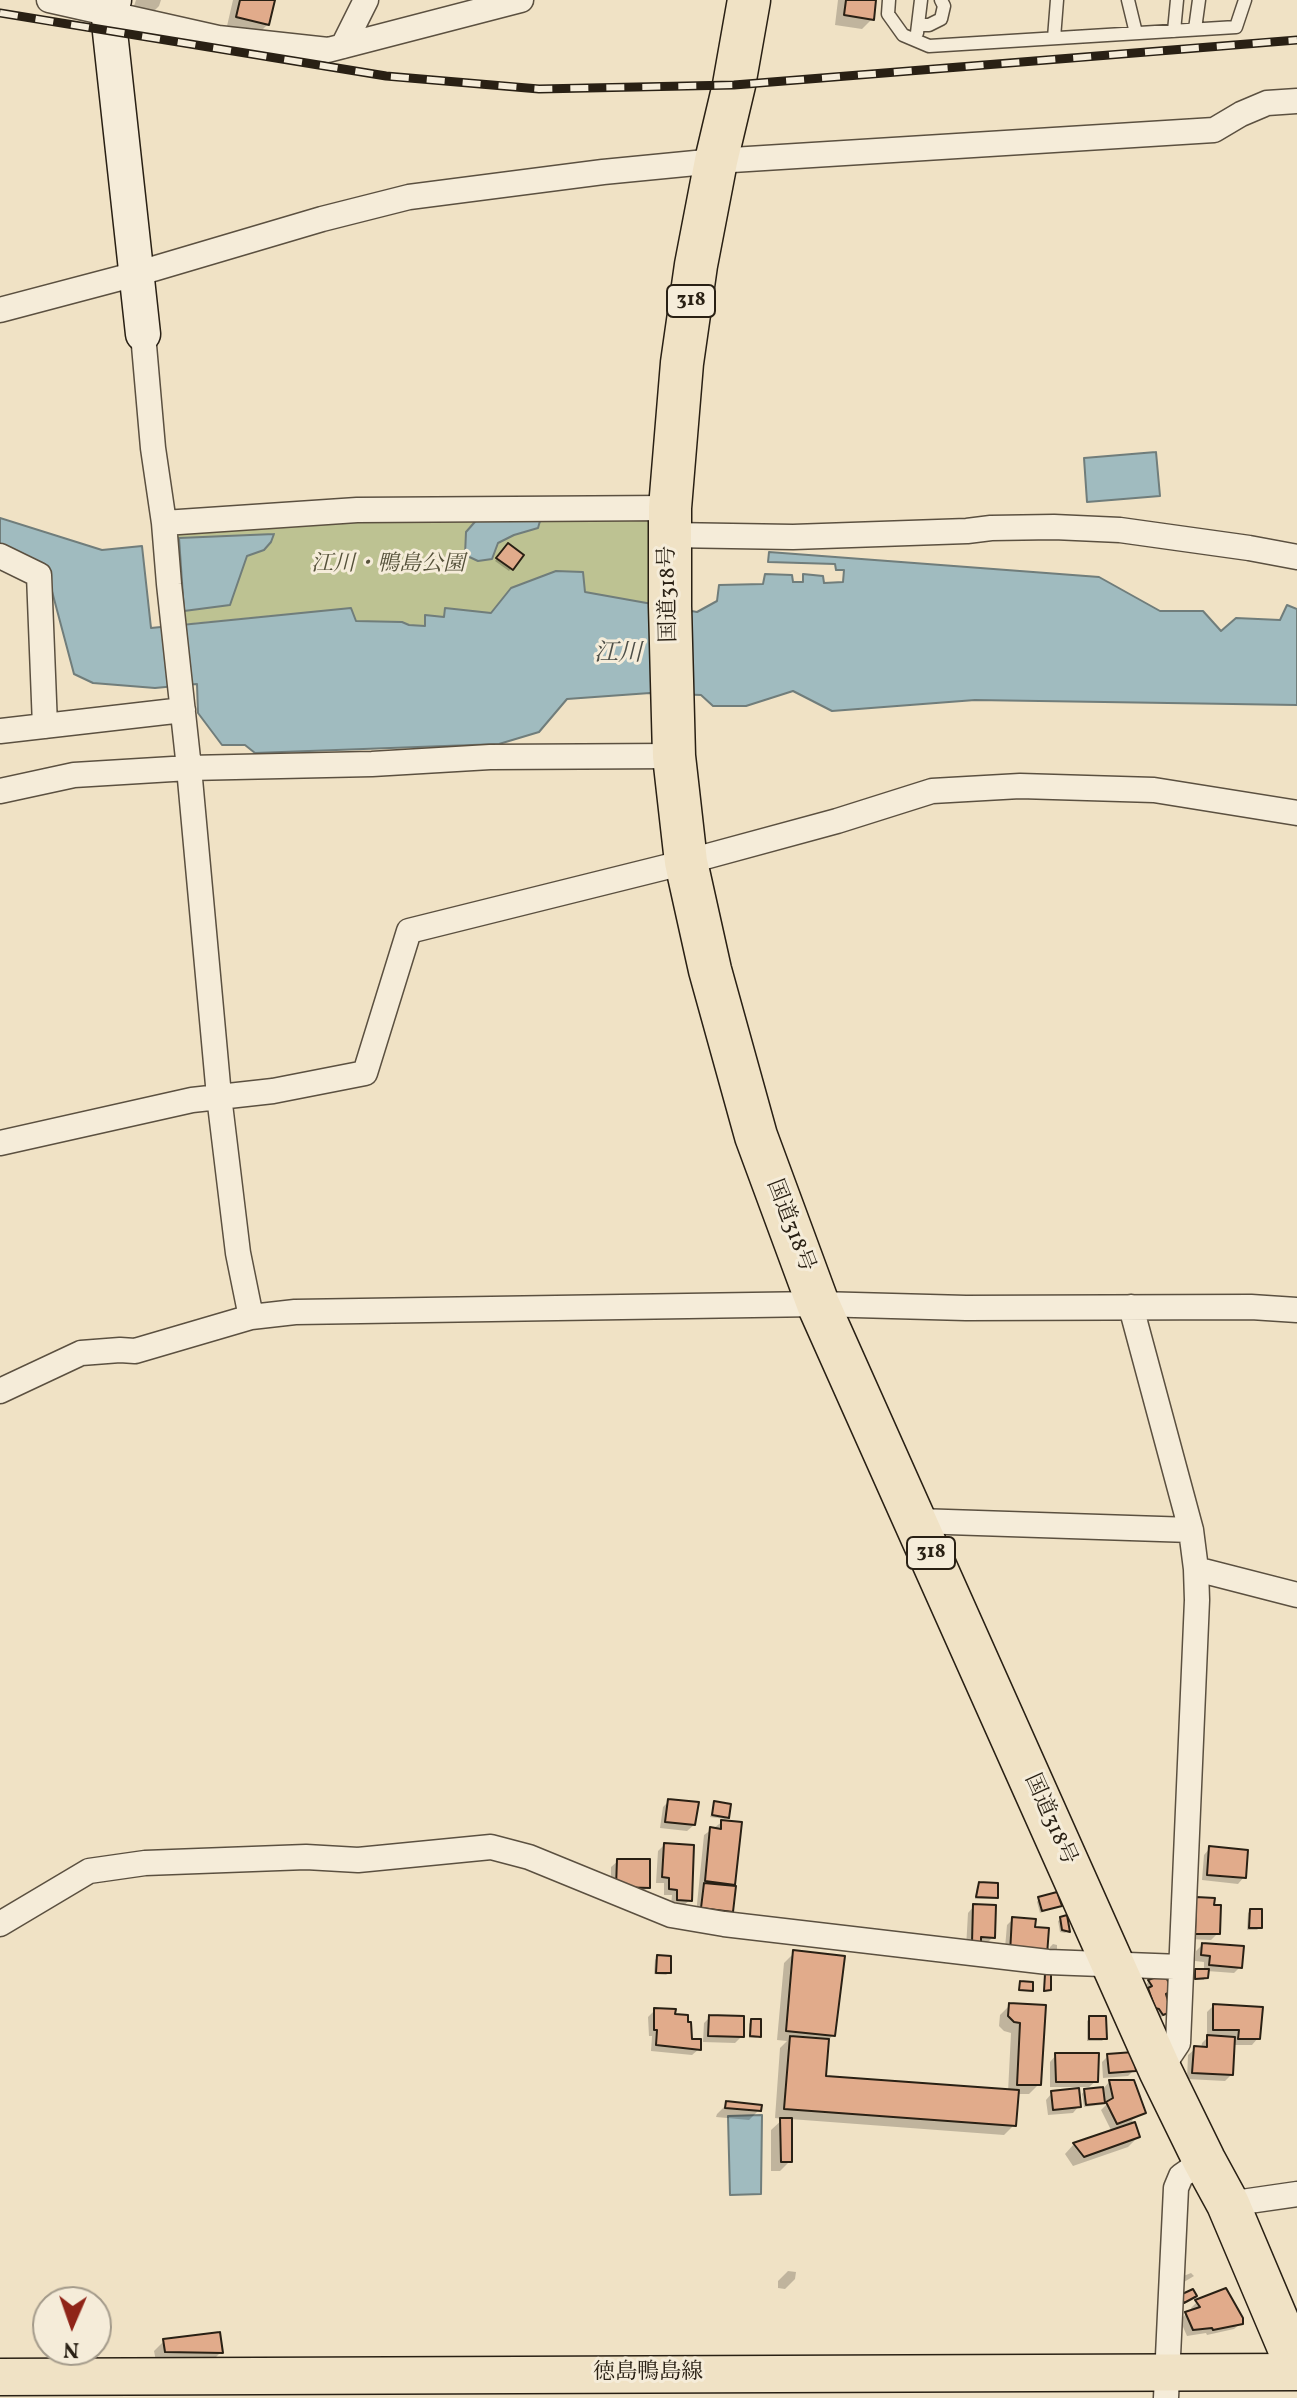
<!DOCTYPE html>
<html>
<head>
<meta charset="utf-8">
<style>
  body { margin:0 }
  #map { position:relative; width:1297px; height:2398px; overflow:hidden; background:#f0e2c5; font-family:Vollkorn,serif }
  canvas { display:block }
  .north { position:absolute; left:32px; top:2286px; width:80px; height:80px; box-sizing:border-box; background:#f5ecd9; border:2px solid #a39a8a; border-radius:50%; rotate:182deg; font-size:22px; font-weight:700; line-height:32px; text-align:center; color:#292014 }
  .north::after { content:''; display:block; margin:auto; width:28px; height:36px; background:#8f2418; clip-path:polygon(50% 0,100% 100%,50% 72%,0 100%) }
</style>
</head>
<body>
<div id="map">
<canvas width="1297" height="2398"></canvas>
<div class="north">N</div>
</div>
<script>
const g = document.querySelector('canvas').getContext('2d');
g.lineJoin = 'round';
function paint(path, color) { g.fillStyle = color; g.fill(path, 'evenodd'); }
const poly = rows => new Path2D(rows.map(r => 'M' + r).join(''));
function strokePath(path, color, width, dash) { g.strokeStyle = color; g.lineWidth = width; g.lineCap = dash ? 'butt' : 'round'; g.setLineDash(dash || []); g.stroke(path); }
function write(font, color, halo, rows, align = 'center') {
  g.font = font + ' Vollkorn,"Noto Serif JP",serif'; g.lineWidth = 6; g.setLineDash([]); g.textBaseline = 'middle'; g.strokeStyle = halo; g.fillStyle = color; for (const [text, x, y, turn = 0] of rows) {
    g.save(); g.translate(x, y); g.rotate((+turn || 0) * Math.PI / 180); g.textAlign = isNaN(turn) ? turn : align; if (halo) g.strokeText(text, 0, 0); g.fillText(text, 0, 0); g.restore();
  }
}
const green = poly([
  [654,519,651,605,511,588,491,613,445,608,445,617,426,626,409,625,402,622,356,621,351,608,173,625,164,523]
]);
const water = poly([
  [1156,452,1160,496,1087,502,1084,458,1156,452],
  [538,515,540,521,538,528,514,535,498,543,492,559,478,561,465,555,466,532,480,516,538,515],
  [0,518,102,550,142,546,151,628,351,608,356,621,402,622,409,625,425,626,425,615,444,617,445,608,491,613,511,588,556,571,583,572,585,592,697,612,717,601,719,585,763,584,765,574,792,575,793,582,803,582,803,574,823,576,824,583,843,582,844,570,836,570,835,564,768,562,769,552,1099,577,1160,611,1203,611,1221,631,1236,618,1280,620,1287,605,1297,609,1297,705,975,700,832,711,793,691,746,706,713,706,701,695,650,693,567,699,539,732,499,744,255,753,245,745,222,745,198,713,197,684,155,688,93,683,74,674,45,565,0,546,0,518],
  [274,534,271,542,264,550,247,556,230,605,184,611,179,538,274,534],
  [762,2115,761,2194,730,2195,728,2116,762,2115]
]);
const shadow = poly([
  [136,0,161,0,159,6,153,12,134,6],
  [233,0,272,0,268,24,258,34,227,26],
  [838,0,874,0,872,19,862,29,835,25],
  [508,546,521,556,509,571,495,561],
  [669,1801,694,1825,687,1831,660,1828,663,1807],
  [715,1803,727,1817,725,1819,710,1817],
  [722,1822,740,1824,731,1911,725,1918,696,1914,704,1835],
  [664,1845,690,1900,683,1906,671,1906,672,1895,664,1895,664,1883,656,1883,658,1851],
  [1210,1848,1244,1877,1238,1884,1202,1880,1204,1855],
  [618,1861,648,1887,642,1893,611,1892,611,1867],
  [980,1884,996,1897,993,1899,975,1899,977,1886],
  [1039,1899,1060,1906,1040,1913,1037,1902],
  [974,1906,993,1937,987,1943,966,1948,968,1913],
  [1191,1906,1218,1933,1211,1940,1189,1939],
  [1250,1911,1260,1927,1257,1930,1247,1930,1248,1913],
  [1013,1919,1033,1929,1004,1959,1007,1925],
  [1061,1919,1068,1931,1065,1933,1060,1932,1058,1921],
  [1053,1944,1057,1945,1057,1957,1050,1960,1050,1947],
  [1202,1945,1240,1967,1234,1973,1207,1971,1204,1980,1193,1980,1193,1974,1196,1971,1204,1971,1204,1962,1195,1961,1196,1951],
  [794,1953,833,2035,827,2042,824,2078,1008,2092,1011,2033,1004,2031,999,2026,1000,2015,1010,2005,1044,2007,1039,2084,1029,2094,1016,2094,1014,2125,1004,2135,790,2119,790,2161,780,2171,771,2171,771,2130,783,2119,775,2118,780,2048,787,2041,777,2040,784,1963],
  [657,1957,669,1973,666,1975,654,1974,655,1960],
  [1149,1981,1169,1991,1165,1995,1169,2012,1157,2020,1143,1988],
  [1213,2006,1258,2038,1252,2045,1233,2045,1231,2075,1225,2081,1187,2079,1188,2055,1195,2049,1201,2049,1202,2043,1207,2038,1207,2012],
  [655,2010,673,2015,690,2041,699,2049,692,2055,651,2051,652,2036,649,2036,648,2017],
  [710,2017,742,2036,735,2043,703,2042,704,2023],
  [1090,2018,1105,2038,1102,2041,1087,2041,1087,2021],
  [751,2021,759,2036,756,2038,749,2038,749,2024],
  [1056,2055,1096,2081,1089,2087,1050,2087,1050,2062],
  [1108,2056,1134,2070,1128,2076,1103,2078,1102,2062],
  [1109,2082,1133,2082,1144,2112,1132,2120,1138,2137,1128,2147,1073,2166,1065,2154,1074,2144,1112,2132,1101,2110,1107,2104,1084,2107,1082,2094,1084,2091,1103,2089],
  [1052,2093,1079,2106,1073,2113,1048,2115,1046,2100],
  [727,2104,759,2110,749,2120,716,2117,717,2114],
  [788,2271,796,2272,795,2279,785,2289,778,2288,778,2281],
  [1191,2273,1194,2276,1184,2282,1181,2277],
  [1197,2302,1241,2323,1234,2329,1207,2335,1206,2333,1187,2336,1180,2320,1186,2314,1192,2311,1191,2308],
  [164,2341,221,2352,211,2362,156,2361,154,2351]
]);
const building = poly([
  [240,0,275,0,269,25,236,17,240,0],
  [846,0,876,0,874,20,844,15,846,0],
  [508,543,524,555,513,570,496,558,508,543],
  [668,1799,699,1802,695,1825,665,1822,668,1799],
  [714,1801,731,1804,729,1818,712,1815,714,1801],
  [721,1820,742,1822,735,1885,705,1881,710,1827,721,1829,721,1820],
  [664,1843,694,1845,692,1901,677,1900,677,1890,669,1889,669,1878,662,1877,664,1843],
  [1209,1846,1248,1850,1246,1878,1207,1875,1209,1846],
  [617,1859,650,1859,650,1888,616,1887,617,1859],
  [979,1882,998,1883,998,1898,976,1897,979,1882],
  [704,1883,736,1886,733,1912,701,1908,704,1883],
  [1057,1892,1062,1906,1042,1911,1038,1897,1057,1892],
  [1196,1897,1215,1898,1214,1905,1221,1905,1220,1934,1195,1934,1196,1897],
  [973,1904,996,1905,995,1938,981,1937,981,1943,972,1943,973,1904],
  [1250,1909,1262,1909,1262,1928,1249,1928,1250,1909],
  [1067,1915,1070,1932,1062,1930,1060,1917,1067,1915],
  [1012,1917,1036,1919,1035,1927,1049,1928,1047,1955,1010,1953,1012,1917],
  [1202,1943,1244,1946,1242,1968,1209,1965,1210,1956,1201,1955,1202,1943],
  [793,1950,845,1956,835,2036,786,2031,793,1950],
  [657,1955,671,1956,671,1973,656,1973,657,1955],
  [1195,1969,1209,1969,1208,1978,1195,1979,1195,1969],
  [1045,1974,1051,1974,1051,1990,1044,1991,1045,1974],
  [1165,1974,1172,1991,1166,1994,1171,2012,1163,2015,1159,2009,1155,2008,1148,1988,1152,1986,1148,1980,1165,1974],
  [1020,1981,1033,1982,1033,1991,1019,1990,1020,1981],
  [1009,2003,1046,2005,1041,2085,1017,2085,1020,2023,1014,2022,1008,2016,1009,2003],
  [1213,2004,1263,2007,1260,2039,1238,2039,1239,2030,1213,2030,1213,2004],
  [654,2008,676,2009,675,2014,688,2015,688,2022,691,2022,692,2039,701,2039,701,2050,656,2045,657,2030,654,2030,654,2008],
  [709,2015,744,2016,744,2037,708,2036,709,2015],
  [1089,2016,1106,2016,1107,2039,1089,2039,1089,2016],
  [751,2019,761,2019,761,2037,750,2036,751,2019],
  [1207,2035,1235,2037,1233,2075,1192,2073,1194,2046,1207,2047,1207,2035],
  [790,2036,829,2039,826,2076,1019,2090,1016,2126,784,2109,790,2036],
  [1134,2052,1136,2071,1109,2073,1107,2054,1134,2052],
  [1055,2053,1099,2053,1098,2082,1056,2082,1055,2053],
  [1109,2080,1134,2080,1146,2113,1117,2124,1106,2102,1113,2098,1109,2080],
  [1103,2087,1105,2103,1086,2105,1084,2089,1103,2087],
  [1079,2088,1081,2107,1053,2110,1051,2091,1079,2088],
  [726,2101,762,2105,761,2111,725,2108,726,2101],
  [780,2118,792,2118,792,2162,781,2162,780,2118],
  [1135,2122,1140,2137,1084,2157,1073,2143,1135,2122],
  [1226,2288,1243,2318,1243,2324,1213,2330,1212,2328,1193,2330,1185,2312,1200,2307,1195,2300,1226,2288],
  [1193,2289,1197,2296,1184,2303,1180,2295,1193,2289],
  [220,2332,223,2353,165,2352,163,2339,220,2332]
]);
const lane = poly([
  [889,0,888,14,903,35,929,46,1236,27,1245,0],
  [1128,0,1136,33],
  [918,25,929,25,941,19,944,6,941,0],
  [1195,29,1199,0],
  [1174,31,1177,0],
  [917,33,921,0],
  [1054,38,1057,0]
]);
const street = poly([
  [49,0,218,38,328,50,521,0],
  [343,46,366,0],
  [0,310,136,274,322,219,409,197,603,172,716,161,1214,130,1241,114,1267,103,1297,101],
  [143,334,153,448,164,523,169,584,189,768,219,1096,238,1253,251,1317],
  [164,523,357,510,670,508],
  [670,535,793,537,967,531,991,528,1054,527,1120,530,1249,548,1297,557],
  [0,556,39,575,45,726],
  [0,731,183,710],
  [0,791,74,775,189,768,372,764,490,757,674,756],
  [0,1143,192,1100,273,1091,365,1073,409,931,686,862,837,821,932,791,1020,786,1154,790,1297,813],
  [1131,1307,1191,1530,1196,1569,1197,1600,1178,2043,1160,2070],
  [0,1391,81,1353,120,1350,135,1351,251,1317,295,1312,818,1304,966,1308,1251,1307,1297,1310],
  [917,1521,1191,1530],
  [1196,1569,1297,1595],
  [0,1924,89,1871,145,1863,306,1857,358,1860,491,1847,529,1857,671,1915,724,1924,1048,1962,1181,1967],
  [1228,2204,1297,2194],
  [1166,2398,1176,2188,1181,2176,1204,2160]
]);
const secondary = poly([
  [114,0,109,14,110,32,143,334]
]);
const primary = poly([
  [0,2377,1297,2372]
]);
const highway = poly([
  [749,0,734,85,716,161,696,265,682,363,670,508,670,606,674,756,686,862,710,970,756,1136,818,1304,1160,2070,1204,2160,1228,2204,1297,2367]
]);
const rail = poly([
  [0,13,386,76,539,89,734,85,1297,40]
]);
const shields = [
  [691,301,48],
  [931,1553,48]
];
const shieldNames = [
  ["318",691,301],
  ["318",931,1553]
];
const parkNames = [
  ["江川・鴨島公園",388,566]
];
const streetNames = [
  ["国道318号",670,594,-91],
  ["国道318号",789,1226,69],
  ["国道318号",1049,1820,66],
  ["徳島鴨島線",648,2374]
];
const waterNames = [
  ["江川",618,656]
];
paint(green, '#bdc292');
paint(water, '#a0bbbf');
strokePath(water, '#707d7b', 2);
paint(shadow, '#0003');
paint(building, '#e1ab8b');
strokePath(building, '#292014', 2);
strokePath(lane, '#5b5040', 15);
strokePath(street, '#5b5040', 27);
strokePath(secondary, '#292014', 37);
strokePath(primary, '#292014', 39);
strokePath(highway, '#292014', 45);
strokePath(lane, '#f5ecd9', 12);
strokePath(street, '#f5ecd9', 24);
strokePath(secondary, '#f5ecd9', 34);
strokePath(primary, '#f0e2c5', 36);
strokePath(highway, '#f0e2c5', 42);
strokePath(rail, '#292014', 9);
strokePath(rail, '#f5ecd9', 6, [18]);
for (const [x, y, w] of shields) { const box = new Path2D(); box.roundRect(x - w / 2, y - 16, w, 32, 6); g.fillStyle = '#f5ecd9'; g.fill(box); strokePath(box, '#292014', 2); }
write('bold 20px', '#292014', null, shieldNames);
write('italic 22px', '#55513a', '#f5ecd9', parkNames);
write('22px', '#292014', '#f5ecd9', streetNames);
write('italic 24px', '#4d4e47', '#f5ecd9', waterNames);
</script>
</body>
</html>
